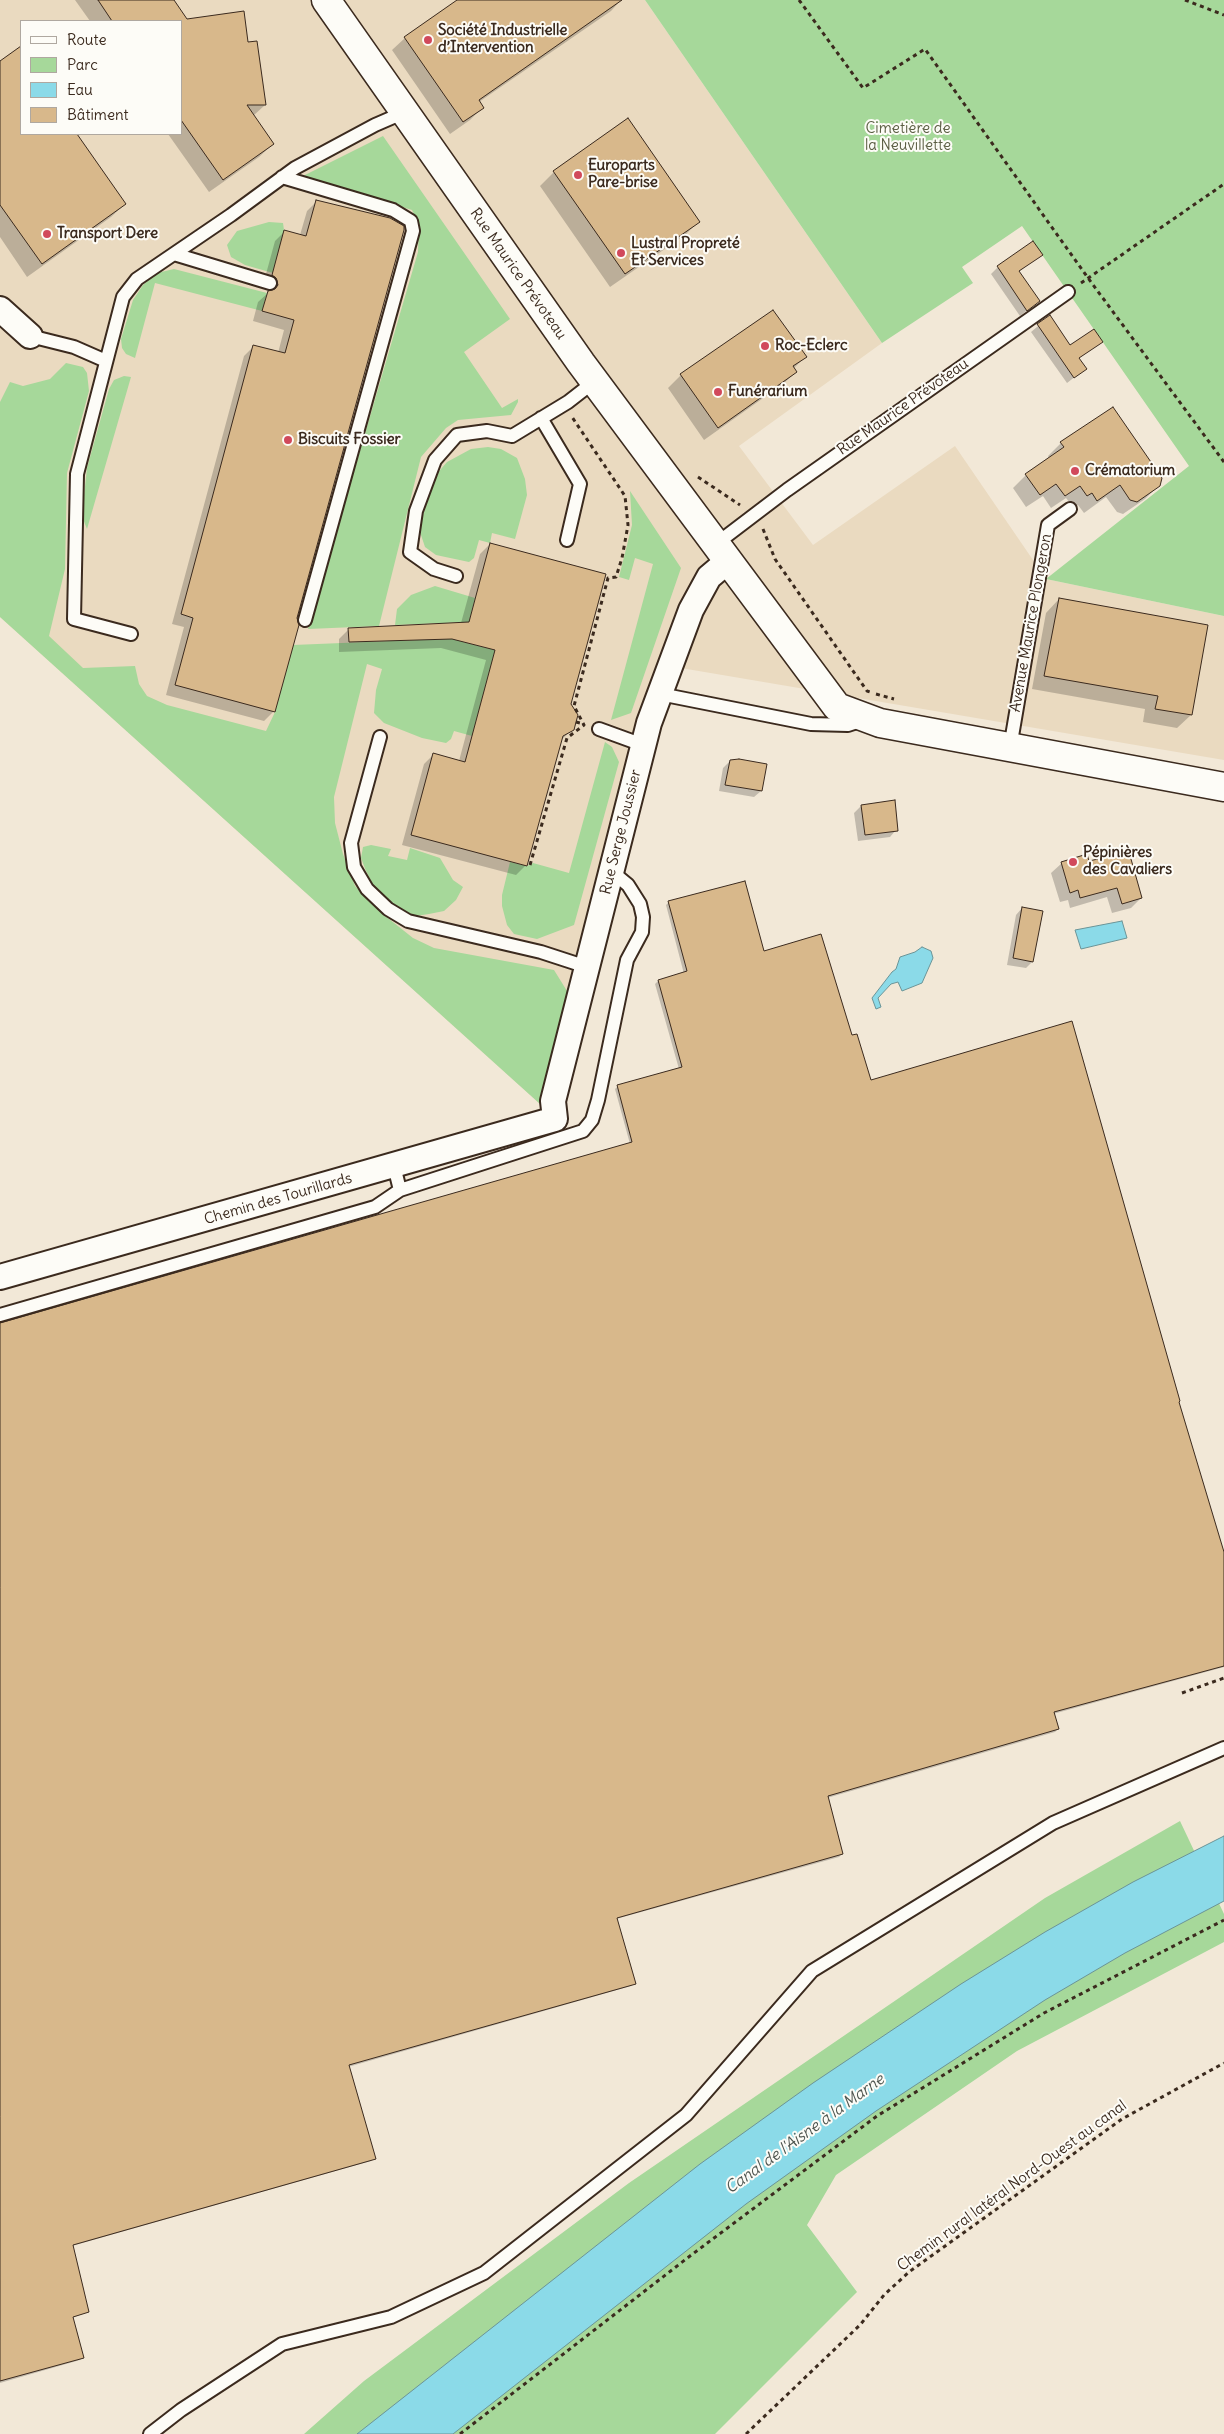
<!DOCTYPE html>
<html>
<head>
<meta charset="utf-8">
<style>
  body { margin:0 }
  #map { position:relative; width:1224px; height:2434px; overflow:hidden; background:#f2e8d7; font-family:Delius,sans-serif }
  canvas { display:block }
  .legend { position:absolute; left:20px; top:20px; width:162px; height:115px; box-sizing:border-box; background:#fdfcf7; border:1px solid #afa8a0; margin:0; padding:6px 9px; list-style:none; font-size:15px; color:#3b2a1e }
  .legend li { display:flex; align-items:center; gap:10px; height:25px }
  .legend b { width:25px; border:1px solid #afa8a0 }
</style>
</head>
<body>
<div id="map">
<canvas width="1224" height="2434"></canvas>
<ul class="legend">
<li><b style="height:6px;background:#fdfcf7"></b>Route</li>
<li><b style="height:14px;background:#a6d89a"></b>Parc</li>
<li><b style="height:14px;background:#8bdae8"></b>Eau</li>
<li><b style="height:14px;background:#d8b88b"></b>Bâtiment</li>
</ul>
</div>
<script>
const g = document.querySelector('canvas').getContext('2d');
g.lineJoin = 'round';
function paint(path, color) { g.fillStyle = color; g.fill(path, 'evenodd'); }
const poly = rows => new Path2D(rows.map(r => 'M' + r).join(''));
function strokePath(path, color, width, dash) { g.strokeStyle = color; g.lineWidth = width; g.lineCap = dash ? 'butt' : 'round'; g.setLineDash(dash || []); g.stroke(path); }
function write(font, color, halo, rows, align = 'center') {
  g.font = font + ' Delius,sans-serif'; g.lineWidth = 4; g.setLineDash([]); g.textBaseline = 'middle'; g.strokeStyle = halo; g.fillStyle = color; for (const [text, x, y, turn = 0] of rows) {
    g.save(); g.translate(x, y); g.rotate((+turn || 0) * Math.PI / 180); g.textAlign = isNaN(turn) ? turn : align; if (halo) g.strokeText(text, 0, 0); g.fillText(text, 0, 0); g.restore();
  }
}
const built = poly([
  [0,0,645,0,882,343,739,446,813,545,955,446,1046,579,1224,616,1224,760,675,667,540,1104,0,617],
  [21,21,181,21,181,134,21,134]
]);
const green = poly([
  [645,0,1224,0,1224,616,1046,579,1189,466,1022,226,962,267,973,283,882,343],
  [383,136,510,319,464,352,502,408,518,399,518,402,511,415,458,420,446,428,421,457,379,626,308,629,418,252,419,224,412,210,303,176],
  [269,222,283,223,284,230,273,273,245,265,231,257,227,245,237,231],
  [174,269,267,293,262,311,155,283,135,358,126,354,122,348,121,339,133,300,143,285,157,273],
  [66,363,83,367,87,373,89,391,67,473,65,569,49,636,83,668,135,666,139,684,147,696,167,705,266,731,275,712,293,645,464,638,463,642,495,650,472,736,454,731,451,739,446,743,422,738,384,723,374,713,376,690,382,669,367,664,334,797,335,823,343,854,355,886,384,915,413,938,434,948,554,970,572,999,540,1104,0,617,0,402,10,382,23,386,50,379],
  [124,376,131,377,87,529,83,519,83,505,87,468,109,389,114,380],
  [488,447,501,449,517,458,525,479,527,495,515,539,492,533,490,543,479,540,474,558,469,562,436,555,425,547,419,529,435,476,447,462,471,449],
  [630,491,681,568,631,713,611,720,653,564,635,558,629,580,619,577,632,525],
  [435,586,475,598,469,622,395,625,397,609,411,595],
  [605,742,612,747,619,762,574,925,537,939,514,934,507,925,502,906,502,895,510,862,527,866,533,863,569,873],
  [371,845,391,849,388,856,407,860,410,848,440,858,453,880,463,887,456,900,444,911,429,914,416,916,401,911,373,885,366,871,361,858,363,847],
  [1180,1821,1224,1914,1224,1942,1017,2051,836,2175,807,2225,857,2292,715,2434,304,2434,364,2381,629,2183,1045,1898]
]);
const water = poly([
  [1122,921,1127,938,1081,949,1075,930,1122,921],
  [922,947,931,951,933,958,922,983,902,991,898,982,891,984,878,998,881,1007,876,1009,872,998,892,972,896,969,900,957,915,952,922,947],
  [1224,1836,1224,1901,1125,1953,1045,2000,876,2111,746,2204,453,2434,357,2434,700,2164,813,2083,961,1984,1045,1932,1133,1882,1224,1836]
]);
const shadow = poly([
  [75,0,172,0,186,21,247,43,265,105,253,116,273,144,259,157,209,192,168,134,181,134,181,21,90,21],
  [459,0,621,0,611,11,479,102,483,107,470,120,450,134,392,50,405,38],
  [17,51,21,57,21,134,75,134,125,204,111,217,27,277,0,237,0,62],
  [628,120,698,222,685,235,610,287,540,186,554,172],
  [317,201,296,618,274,711,264,721,166,695,184,627,172,624,244,356,254,346,278,353,284,330,253,321,258,302,268,293,267,288,263,285,275,241,285,231,300,235,307,211],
  [1041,254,1019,272,1039,301,1020,316,991,274,998,267],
  [773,312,805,357,793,369,796,372,783,384,704,440,668,388,681,375],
  [1049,317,1070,346,1101,341,1078,359,1085,369,1067,383,1031,332],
  [1061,443,1159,485,1145,499,1123,514,1117,512,1106,497,1084,513,1078,505,1074,508,1066,498,1051,508,1043,496,1026,507,1013,488,1026,475,1049,458,1048,456],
  [490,544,570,704,573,729,560,741,526,865,516,875,402,845,424,764,434,754,459,761,486,660,441,648,339,652,339,639,349,629,461,623,480,554],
  [1059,599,1191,715,1177,728,1143,722,1145,709,1032,689,1046,613],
  [730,761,765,765,761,791,754,797,719,791,723,768],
  [893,802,896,830,890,837,858,841,854,813,861,806],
  [1088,862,1141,898,1131,908,1112,913,1107,897,1070,908,1068,900,1060,902,1051,873,1062,863],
  [669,902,763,953,851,1037,870,1082,1178,1402,1224,1557,1224,1667,1053,1714,1058,1729,1055,1732,827,1798,842,1854,839,1857,616,1919,634,1983,631,1986,348,2067,374,2158,371,2161,72,2246,88,2312,72,2318,83,2357,80,2360,0,2383,0,1325,630,1144,615,1089,618,1086,679,1069,655,984,658,981,684,974,666,905],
  [1022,908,1032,962,1026,968,1007,965,1016,915]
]);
const building = poly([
  [98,0,174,0,187,19,244,11,248,42,257,41,266,105,247,105,274,144,223,180,181,120,181,21,112,21,98,0],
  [457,0,622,0,479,100,484,108,463,122,404,37,457,0],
  [21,46,21,134,77,134,126,204,42,264,0,205,0,61,21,46],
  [628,118,700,222,625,274,553,171,628,118],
  [316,200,390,218,404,226,404,230,297,618,299,625,275,712,175,685,193,618,181,614,253,345,285,353,294,320,262,311,268,291,275,289,278,285,276,278,272,275,284,230,306,236,316,200],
  [1033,241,1043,255,1019,271,1040,301,1027,311,997,266,1033,241],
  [773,310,807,357,793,366,797,372,718,428,680,374,773,310],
  [1050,315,1070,345,1094,329,1103,342,1079,358,1087,369,1074,378,1037,324,1050,315],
  [1113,407,1162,478,1160,486,1137,502,1130,500,1120,485,1097,501,1092,493,1087,496,1080,486,1065,496,1056,484,1040,495,1025,474,1064,447,1060,442,1113,407],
  [490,543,606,574,571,704,578,715,576,722,574,730,563,736,527,866,411,835,433,753,465,762,495,650,452,639,349,642,348,628,469,622,490,543],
  [1059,598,1208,625,1192,715,1155,709,1158,696,1044,676,1059,598],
  [739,759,767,764,762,791,725,785,730,760,739,759],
  [895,800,898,831,865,835,861,805,895,800],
  [1129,852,1142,898,1122,904,1117,888,1080,898,1078,890,1070,893,1061,862,1087,854,1089,861,1129,852],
  [745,881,764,951,821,934,852,1035,857,1034,871,1080,1072,1021,1180,1401,1179,1402,1224,1552,1224,1666,1054,1712,1059,1729,828,1796,843,1854,617,1918,636,1984,349,2065,376,2159,73,2245,89,2312,73,2317,84,2358,0,2381,0,1323,632,1142,617,1085,682,1067,658,980,687,971,668,901,745,881],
  [1022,907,1043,911,1033,962,1013,958,1022,907]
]);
const path = poly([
  [799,0,863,88,925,49,1088,278,1224,462],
  [1185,0,1224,15],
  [1081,283,1224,184],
  [698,477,740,505],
  [763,529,775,559,867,691,870,692],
  [876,694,894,699],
  [576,722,584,724],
  [530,865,567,738,584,725,574,706,608,578,616,577,622,558,628,525,625,496,572,417],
  [1182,1693,1224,1678],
  [460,2434,690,2256,877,2116,1044,2013,1224,1920],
  [746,2434,860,2325,884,2295,909,2272,1122,2119,1224,2063]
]);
const lane = poly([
  [282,177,393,210,411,221,413,231,305,620],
  [174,254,270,283],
  [30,336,74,347,106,361],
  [541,418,580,484,567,540],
  [716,544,787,490,1068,292],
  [456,576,434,569,410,552,416,511,435,460,457,435,487,431,512,436,568,402,595,381],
  [131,634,74,619,77,474,123,297,137,279,231,215,295,168,375,125,405,112],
  [660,694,811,724,848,725,860,721],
  [599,729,643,745],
  [380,737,351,843,354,867,367,889,388,909,408,921,541,952,587,967],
  [1010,748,1048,525,1070,509],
  [400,1190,583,1131,592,1120,598,1100,627,960,642,932,643,917,640,904,628,885,611,871],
  [0,1315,375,1207,400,1190,394,1166],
  [150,2434,181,2410,282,2344,391,2317,484,2273,686,2115,812,1971,1053,1823,1224,1748]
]);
const street = poly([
  [0,309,30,336],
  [0,1277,555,1119,553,1101,649,723,691,610,709,577,728,561]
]);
const secondary = poly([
  [326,0,581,363,837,707,880,723,1224,787]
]);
const markers = [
  [428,40,5,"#d1495b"],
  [578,175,5,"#d1495b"],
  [47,234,5,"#d1495b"],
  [621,253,5,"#d1495b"],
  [765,346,5,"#d1495b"],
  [718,392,5,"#d1495b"],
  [288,440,5,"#d1495b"],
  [1075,471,5,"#d1495b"],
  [1073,862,5,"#d1495b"]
];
const poiNames = [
  ["Société Industrielle",438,31],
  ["d’Intervention",438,48],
  ["Europarts",588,166],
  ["Pare-brise",588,183],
  ["Transport Dere",57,234],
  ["Lustral Propreté",631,244],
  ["Et Services",631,261],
  ["Roc-Eclerc",775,346],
  ["Funérarium",728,392],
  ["Biscuits Fossier",298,440],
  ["Crématorium",1085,471],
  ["Pépinières",1083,853],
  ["des Cavaliers",1083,870]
];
const parkNames = [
  ["Cimetière de",908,129],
  ["la Neuvillette",908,146]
];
const streetNames = [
  ["Rue Maurice Prévoteau",518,274,55],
  ["Rue Maurice Prévoteau",903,407,-35],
  ["Avenue Maurice Plongeron",1031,623,-80],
  ["Rue Serge Joussier",621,832,-76],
  ["Chemin des Tourillards",278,1199,-16],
  ["Chemin rural latéral Nord-Ouest au canal",1012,2186,-36]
];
const waterNames = [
  ["Canal de l'Aisne à la Marne",805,2134,-36]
];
paint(built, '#eadac0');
paint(green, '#a6d89a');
paint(water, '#8bdae8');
strokePath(water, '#6b9497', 1);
paint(shadow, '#0003');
paint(building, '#d8b88b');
strokePath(building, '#3b2a1e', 1);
strokePath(lane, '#3b2a1e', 16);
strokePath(street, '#3b2a1e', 28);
strokePath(secondary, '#3b2a1e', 31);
strokePath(path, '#3b2a1e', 3, [4, 4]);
strokePath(lane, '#fdfcf7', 12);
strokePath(street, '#fdfcf7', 24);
strokePath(secondary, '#fdfcf7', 28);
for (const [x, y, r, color] of markers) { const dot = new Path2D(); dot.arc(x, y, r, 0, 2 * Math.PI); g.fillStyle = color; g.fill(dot); strokePath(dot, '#fdfcf7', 2); }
write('bold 15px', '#3b2a1e', '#fdfcf7', poiNames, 'left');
write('15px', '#5b5e43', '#fdfcf7', parkNames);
write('15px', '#3b2a1e', '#fdfcf7', streetNames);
write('italic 16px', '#4f5650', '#fdfcf7', waterNames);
</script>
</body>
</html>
